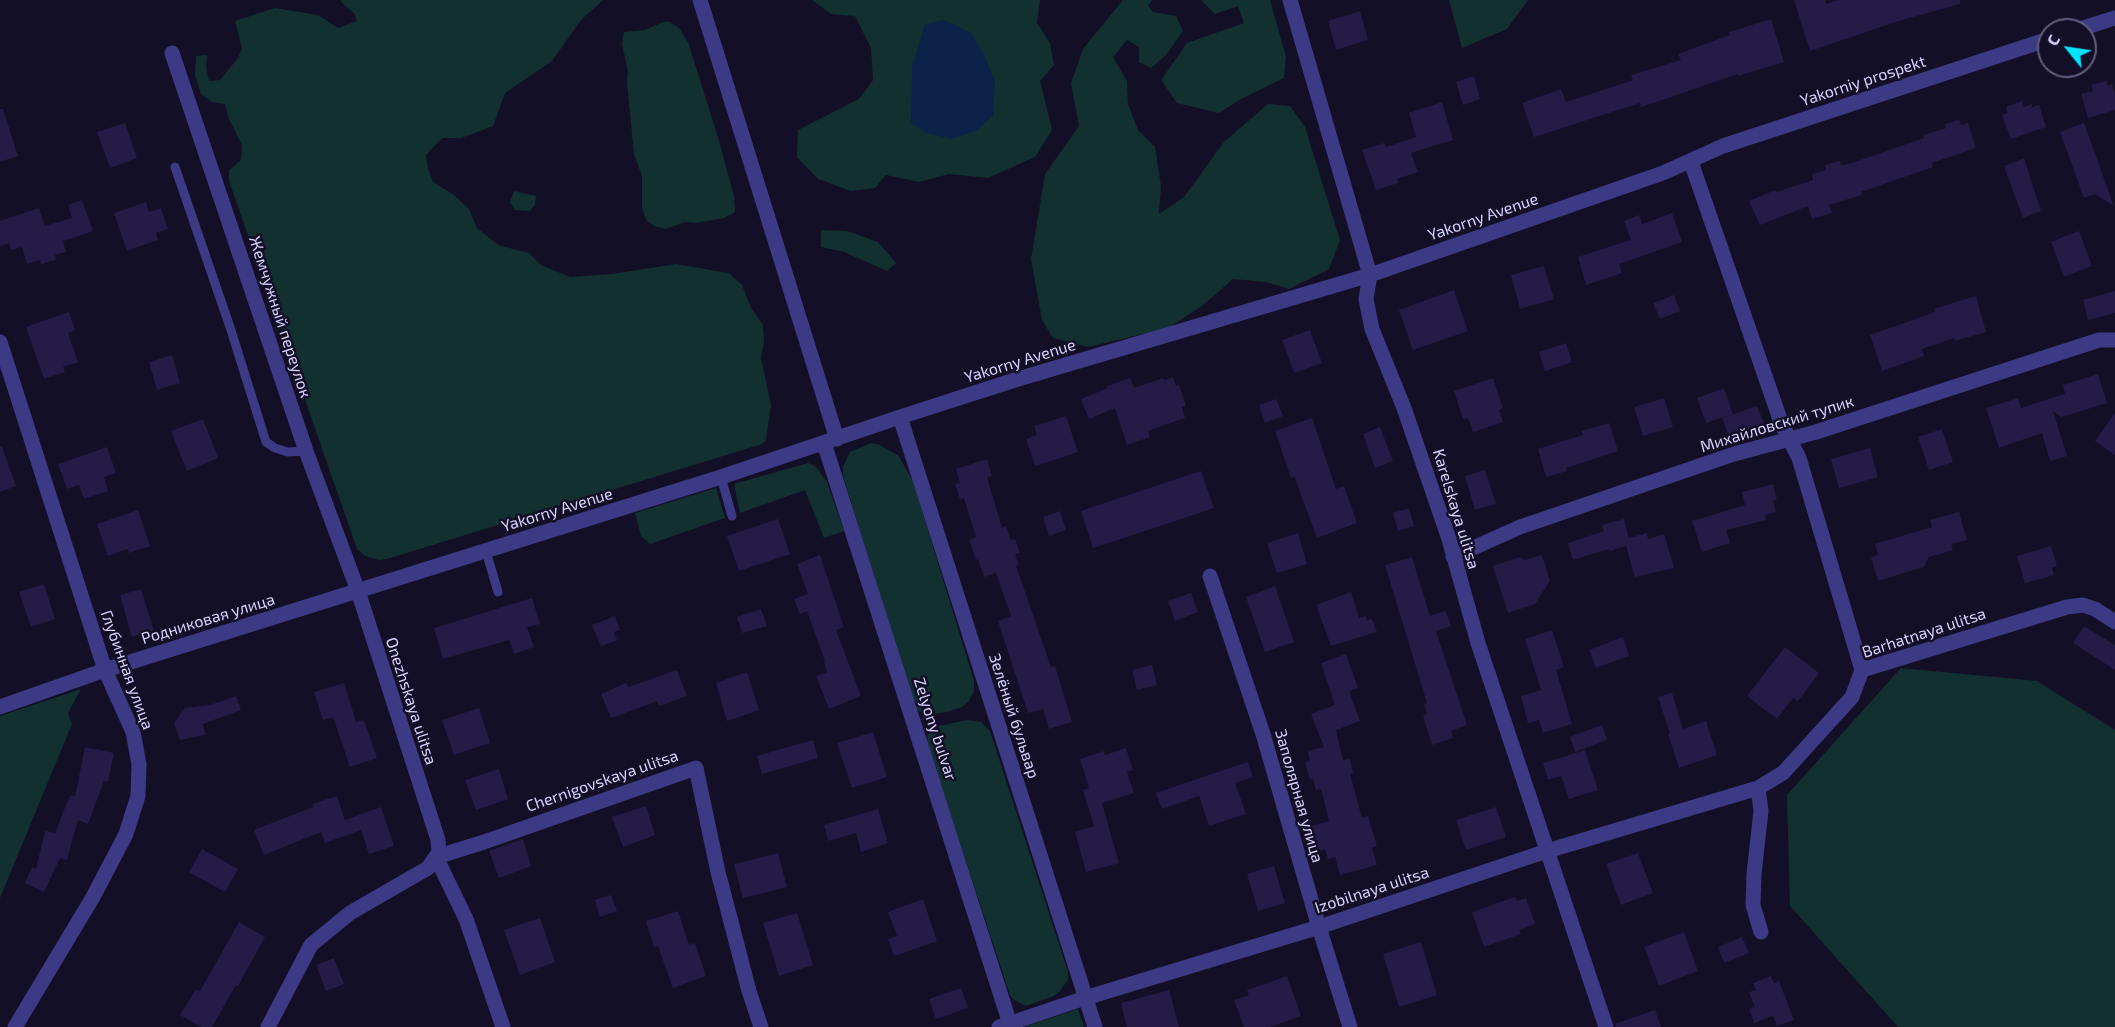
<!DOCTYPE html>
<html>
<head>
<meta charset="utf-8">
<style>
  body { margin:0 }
  #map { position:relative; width:2115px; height:1027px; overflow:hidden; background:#130f26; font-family:"Exo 2",sans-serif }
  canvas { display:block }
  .north { position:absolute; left:2037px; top:18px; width:60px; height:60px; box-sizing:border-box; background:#130f26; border:2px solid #625e7d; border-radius:50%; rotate:300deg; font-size:16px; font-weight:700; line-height:24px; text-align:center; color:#d9d4ff }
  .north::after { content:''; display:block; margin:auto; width:21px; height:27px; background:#00e5ff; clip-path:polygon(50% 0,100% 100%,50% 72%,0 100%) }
</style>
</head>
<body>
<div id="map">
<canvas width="2115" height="1027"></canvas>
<div class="north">С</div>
</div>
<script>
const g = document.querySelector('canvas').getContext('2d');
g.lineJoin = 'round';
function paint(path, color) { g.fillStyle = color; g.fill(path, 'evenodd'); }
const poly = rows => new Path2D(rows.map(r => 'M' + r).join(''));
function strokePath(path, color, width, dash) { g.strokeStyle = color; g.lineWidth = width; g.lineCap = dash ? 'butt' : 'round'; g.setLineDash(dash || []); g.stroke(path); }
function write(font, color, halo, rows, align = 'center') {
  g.font = font + ' "Exo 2",sans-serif'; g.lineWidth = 5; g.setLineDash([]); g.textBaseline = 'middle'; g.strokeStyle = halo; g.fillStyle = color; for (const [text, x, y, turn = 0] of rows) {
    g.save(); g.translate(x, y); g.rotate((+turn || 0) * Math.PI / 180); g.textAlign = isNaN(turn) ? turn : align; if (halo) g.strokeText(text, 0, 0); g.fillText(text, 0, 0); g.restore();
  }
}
const green = poly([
  [341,0,603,0,581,20,552,61,505,93,493,126,461,138,442,138,426,155,428,168,433,182,454,195,469,209,477,228,498,245,529,253,541,265,570,277,612,274,676,264,729,273,742,285,751,308,763,325,764,341,761,358,771,405,766,440,762,444,387,559,379,560,365,556,357,549,229,181,229,170,241,160,242,145,228,117,225,104,212,102,201,94,195,75,196,56,207,55,206,67,209,81,220,80,238,58,242,48,235,21,275,8,318,15,338,28,357,21,354,13,341,2],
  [812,0,1040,0,1037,23,1050,43,1054,65,1040,81,1052,130,1035,157,988,178,949,174,919,182,886,175,875,188,851,191,818,179,797,157,798,130,859,99,873,80,871,48,855,16,831,14],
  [1123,0,1152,0,1148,6,1153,12,1176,16,1183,31,1166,55,1151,68,1139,62,1139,47,1127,40,1113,57,1127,81,1128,104,1138,130,1155,147,1161,186,1159,214,1184,197,1224,142,1268,104,1290,106,1305,127,1340,240,1329,269,1289,289,1266,282,1233,279,1202,306,1168,328,1088,347,1053,338,1042,320,1031,259,1045,174,1079,126,1071,83,1083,49],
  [1201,0,1270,0,1286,57,1284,78,1241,99,1219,113,1177,103,1161,80,1187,43,1244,23,1238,6,1215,14],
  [1449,0,1528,0,1507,29,1462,48],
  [663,22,670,22,679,28,688,42,720,144,734,196,735,212,724,218,696,223,686,222,665,229,654,226,646,220,642,207,642,176,634,154,627,82,628,71,622,44,624,32,645,30],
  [514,191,536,196,535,205,530,211,515,210,510,202],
  [821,230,847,231,878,242,896,263,887,271,844,252,821,247],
  [871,443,878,444,898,455,913,481,974,681,974,692,969,701,962,707,947,712,927,715,920,712,915,706,843,476,843,467,850,452],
  [808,463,815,466,827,482,844,531,824,538,805,490,740,513,734,484],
  [716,488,725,518,650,544,641,536,635,513],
  [1901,668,2037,681,2115,730,2115,1027,1898,1027,1790,906,1787,795],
  [81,689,68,713,72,724,0,898,0,716],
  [967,720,981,722,990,731,1068,972,1068,980,1060,991,1054,996,1026,1006,1014,1000,1010,995,927,743,928,730,935,727],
  [1078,1009,1084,1027,1024,1027]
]);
const water = poly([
  [944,20,970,32,985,56,995,82,993,116,976,131,951,139,927,133,911,123,912,67,925,24]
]);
const building = poly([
  [1794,0,1825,0,1826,4,1839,0,1960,0,1960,4,1895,22,1810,51],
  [1360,11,1368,40,1336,50,1328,21],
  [1771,19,1784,62,1738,76,1738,74,1641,107,1640,103,1534,137,1522,103,1561,89,1566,102,1633,80,1631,75,1681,60,1678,54,1730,35,1729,32],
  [1474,76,1480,99,1463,105,1456,82],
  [2106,81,2108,86,2112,84,2115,93,2115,110,2088,118,2081,94,2093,91,2091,85],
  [2022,101,2024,107,2032,104,2032,107,2039,105,2046,127,2011,139,2002,115,2008,113,2006,107],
  [1442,102,1453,140,1411,153,1418,172,1397,179,1398,183,1376,190,1362,150,1384,143,1386,147,1416,137,1409,113],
  [0,109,3,109,18,156,0,162],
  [1959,120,1961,125,1968,123,1976,148,1932,163,1933,167,1861,192,1862,195,1829,205,1832,213,1812,219,1808,206,1760,225,1749,201,1775,190,1776,192,1813,180,1812,174,1826,170,1825,165,1840,161,1841,165,1852,163,1924,138,1923,135,1946,128,1945,124],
  [125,123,137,158,110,168,97,132],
  [2084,123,2114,206,2095,194,2084,198,2060,132],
  [2024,158,2041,211,2023,218,2004,166],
  [82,200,93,231,63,241,66,252,55,255,56,260,41,264,40,260,27,264,22,247,11,250,9,243,0,246,0,221,39,208,45,226,72,218,68,205],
  [146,202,149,212,161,208,168,229,156,233,158,240,127,251,114,213],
  [1672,213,1682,242,1619,264,1622,273,1586,285,1578,257,1631,240,1624,221,1639,215,1642,224],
  [2079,231,2092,266,2064,277,2051,242],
  [1544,266,1554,299,1520,309,1511,275],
  [1454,290,1468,331,1413,350,1399,310],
  [2115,291,2115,313,2088,320,2083,300],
  [1674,295,1680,311,1660,319,1653,303],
  [1976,296,1986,332,1955,341,1954,338,1922,349,1924,356,1882,371,1870,335,1935,312,1934,309],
  [69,312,75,330,68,333,78,362,63,367,65,372,44,379,26,327],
  [1310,330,1322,363,1294,373,1282,340],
  [1566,343,1572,362,1545,371,1539,352],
  [172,355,180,383,157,390,149,362],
  [2098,374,2107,403,2061,417,2053,411,2067,456,2050,461,2042,433,1999,448,1986,408,2018,398,2021,408,2065,394,2063,385],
  [1173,377,1176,386,1179,385,1186,406,1182,407,1185,418,1148,431,1150,437,1127,445,1115,408,1089,419,1081,399,1108,388,1107,386,1130,378,1134,388,1163,378,1164,380],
  [1493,378,1503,408,1499,410,1503,422,1473,432,1468,418,1463,419,1454,391],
  [1724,388,1733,414,1706,423,1697,398],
  [1664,398,1673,427,1643,436,1634,407],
  [1276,399,1283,416,1265,423,1259,405],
  [1757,406,1765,426,1730,439,1722,418],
  [2115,413,2115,455,2095,441],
  [1066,416,1078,452,1035,466,1026,439,1037,435,1034,426],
  [1312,418,1336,489,1344,486,1357,523,1317,538,1294,476,1291,478,1275,431],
  [203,419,218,458,187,471,171,431],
  [1609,423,1618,451,1566,468,1567,471,1546,477,1538,449,1583,435,1581,431],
  [1380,427,1393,461,1375,468,1363,434],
  [1942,429,1953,462,1929,470,1918,437],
  [0,447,2,447,16,486,0,492],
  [107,447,116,473,104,477,108,491,84,499,79,485,67,489,58,464],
  [1870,448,1878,477,1839,488,1831,459],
  [987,459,992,476,987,477,1002,528,1006,526,1011,540,1015,539,1020,553,1015,554,1019,565,1016,566,1051,667,1055,666,1072,722,1049,729,1043,709,1028,713,998,621,1011,616,996,573,984,577,978,559,976,560,969,540,976,537,964,498,960,499,955,484,960,483,956,469],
  [1485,470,1496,504,1475,510,1465,476],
  [1201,471,1214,508,1093,548,1081,511],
  [1773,484,1777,500,1773,501,1776,512,1765,515,1766,520,1726,530,1730,543,1702,552,1692,521,1745,505,1742,492],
  [1409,508,1414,526,1398,531,1393,513],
  [138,510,150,546,129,553,128,549,108,556,97,524],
  [1060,511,1066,530,1049,536,1043,517],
  [1959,512,1967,540,1951,544,1953,550,1929,557,1924,567,1878,581,1871,557,1878,555,1875,544,1932,527,1930,520],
  [778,519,790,554,739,571,727,536],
  [1624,519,1629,538,1647,533,1648,539,1664,534,1674,568,1635,577,1626,546,1609,551,1609,549,1573,560,1568,543,1604,531,1602,525],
  [1298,533,1307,564,1277,573,1267,543],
  [2051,546,2057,566,2052,568,2054,575,2025,583,2017,556],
  [820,555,844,627,836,630,861,696,829,709,816,676,827,672,824,662,825,661,807,611,800,614,794,599,808,594,797,564],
  [1542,555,1550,581,1535,604,1508,613,1493,566,1520,557,1525,560],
  [1412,557,1430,616,1446,611,1451,626,1436,631,1467,725,1451,731,1453,738,1432,745,1423,716,1427,714,1424,704,1427,703,1385,565],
  [44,584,55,619,31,627,19,592],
  [1275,586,1294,642,1265,652,1246,597],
  [141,589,154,631,132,637,120,595],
  [1351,592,1359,618,1366,616,1367,620,1372,619,1377,632,1331,646,1316,605],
  [1191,593,1198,612,1175,621,1168,601],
  [532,598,540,624,527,627,534,647,514,654,509,640,443,659,434,628],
  [761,609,767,626,742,633,737,617],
  [615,616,620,630,614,632,617,640,601,646,592,625],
  [2084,626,2115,645,2115,670,2073,643],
  [1552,630,1564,667,1556,670,1572,724,1543,733,1539,720,1528,723,1521,696,1541,690,1525,639],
  [1623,637,1629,656,1596,668,1589,650],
  [1785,647,1819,673,1798,701,1793,698,1777,719,1747,696],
  [1346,654,1358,688,1349,691,1360,721,1336,730,1343,760,1350,759,1353,773,1350,774,1362,818,1368,816,1377,846,1372,848,1377,865,1340,875,1335,857,1328,859,1325,849,1316,852,1308,827,1329,821,1321,789,1316,790,1313,779,1310,780,1305,762,1310,761,1308,751,1324,747,1311,714,1335,705,1321,663],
  [1152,665,1157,685,1137,690,1132,670],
  [677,670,687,696,659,706,657,701,611,718,601,694,626,683,628,687],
  [747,672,759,710,727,721,716,683],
  [344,683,356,722,364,720,377,758,350,767,333,717,323,720,314,692],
  [1672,693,1683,729,1706,721,1717,755,1679,768,1668,734,1670,734,1658,697],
  [236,696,241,710,203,724,205,735,180,740,174,723,185,708,210,705],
  [479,708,490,743,454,755,442,720],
  [1602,725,1607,740,1575,752,1570,737],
  [873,732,887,777,852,788,837,743],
  [813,740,818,758,762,774,757,756],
  [85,747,114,753,108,782,104,781,88,824,78,820,67,860,60,858,44,892,25,883,32,867,36,869,45,831,55,833,70,795,75,797],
  [1126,748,1133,770,1127,772,1134,793,1102,803,1119,863,1086,872,1075,832,1094,826,1083,790,1089,788,1080,759,1104,751,1105,755],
  [1585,750,1598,790,1569,799,1561,776,1548,780,1543,763],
  [1248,762,1253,777,1235,783,1246,814,1209,826,1199,796,1162,809,1156,793],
  [499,769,508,799,476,810,465,780],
  [337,796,345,820,381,807,394,846,369,854,361,830,325,843,321,832,264,855,254,830,313,807,312,804],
  [646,806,655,835,623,847,612,817],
  [1496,807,1506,837,1466,850,1456,820],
  [878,809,888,843,861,852,856,833,828,841,824,825],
  [523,839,531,866,499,878,489,851],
  [202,849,238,869,225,892,189,872],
  [778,853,787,887,743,898,734,864],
  [1638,853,1653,893,1621,905,1606,864],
  [1274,866,1285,903,1258,911,1247,874],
  [611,895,617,911,600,917,595,900],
  [1515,897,1517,901,1526,898,1535,924,1519,930,1521,934,1484,947,1472,912],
  [923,899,937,941,894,956,888,939,897,936,888,912],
  [678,911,689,945,695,943,706,976,673,988,658,946,654,947,646,921],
  [797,913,813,965,779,976,763,923],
  [540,918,555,962,520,975,504,930],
  [239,922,265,937,238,986,236,985,212,1027,201,1027,180,1015,196,989,200,991],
  [1684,932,1698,971,1659,986,1644,947],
  [1742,937,1749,953,1724,963,1718,947],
  [1421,942,1437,995,1399,1007,1383,954],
  [334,958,344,984,326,991,316,965],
  [1287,976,1301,1016,1270,1027,1244,1027,1234,1000,1249,995,1247,990],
  [1771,976,1774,983,1779,981,1794,1020,1777,1026,1773,1016,1754,1023,1749,1009,1755,1007,1749,992,1756,990,1753,983],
  [961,988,968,1008,936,1019,929,999],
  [1169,990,1179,1027,1127,1027,1121,1003],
  [1655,1010,1661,1027,1616,1027,1615,1024]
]);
const service = poly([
  [175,167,230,327,266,442,275,448,288,452,306,451],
  [721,477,732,516],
  [486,551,498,592]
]);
const minor = poly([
  [700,0,837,439],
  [1290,0,1370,275,1366,299,1372,329,1404,408,1449,539,1478,643,1606,1027],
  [2077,30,2115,18],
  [172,53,306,451,358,591,438,840,439,852,428,868,350,913,311,945,268,1027],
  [1691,162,1782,425,1799,458,1862,670],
  [0,342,105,670,133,732,139,764,138,796,126,834,93,897,15,1027],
  [900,417,1095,1027],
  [824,443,1011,1027],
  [1453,557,1520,527,1734,454,1816,432,2099,340,2115,340],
  [1210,576,1263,734,1319,927,1350,1027],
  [0,707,105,670,721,477,900,417,1018,379,1370,275,1663,173,1723,146,2049,39],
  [1761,932,1753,905,1754,874,1761,811,1758,788,1783,773,1852,697,1862,670,2067,607,2083,605,2095,609,2115,622],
  [503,1027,466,919,436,857,484,842,696,768,718,872,749,991,761,1027],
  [999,1027,1085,998,1319,927,1547,851,1758,788]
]);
const streetNames = [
  ["Yakorniy prospekt",1863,81,-18],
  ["Yakorny Avenue",1483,217,-19],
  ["Жемчужный переулок",280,317,72],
  ["Yakorny Avenue",1020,361,-17],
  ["Михайловский тупик",1777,424,-17],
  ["Karelskaya ulitsa",1456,509,73],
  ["Yakorny Avenue",557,510,-17],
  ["Родниковая улица",208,619,-17],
  ["Barhatnaya ulitsa",1924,633,-18],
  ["Глубинная улица",127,670,70],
  ["Onezhskaya ulitsa",411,701,72],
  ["Зелёный бульвар",1014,716,72],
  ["Zelyony bulvar",935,729,72],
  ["Chernigovskaya ulitsa",602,781,-19],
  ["Заполярная улица",1299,796,74],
  ["Izobilnaya ulitsa",1372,890,-18]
];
paint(green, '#12302f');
paint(water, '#0c2248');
paint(building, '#241b47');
strokePath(service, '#3d3a85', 9);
strokePath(minor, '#3d3a85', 15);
write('16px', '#d9d4ff', '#130f26', streetNames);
</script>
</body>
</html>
